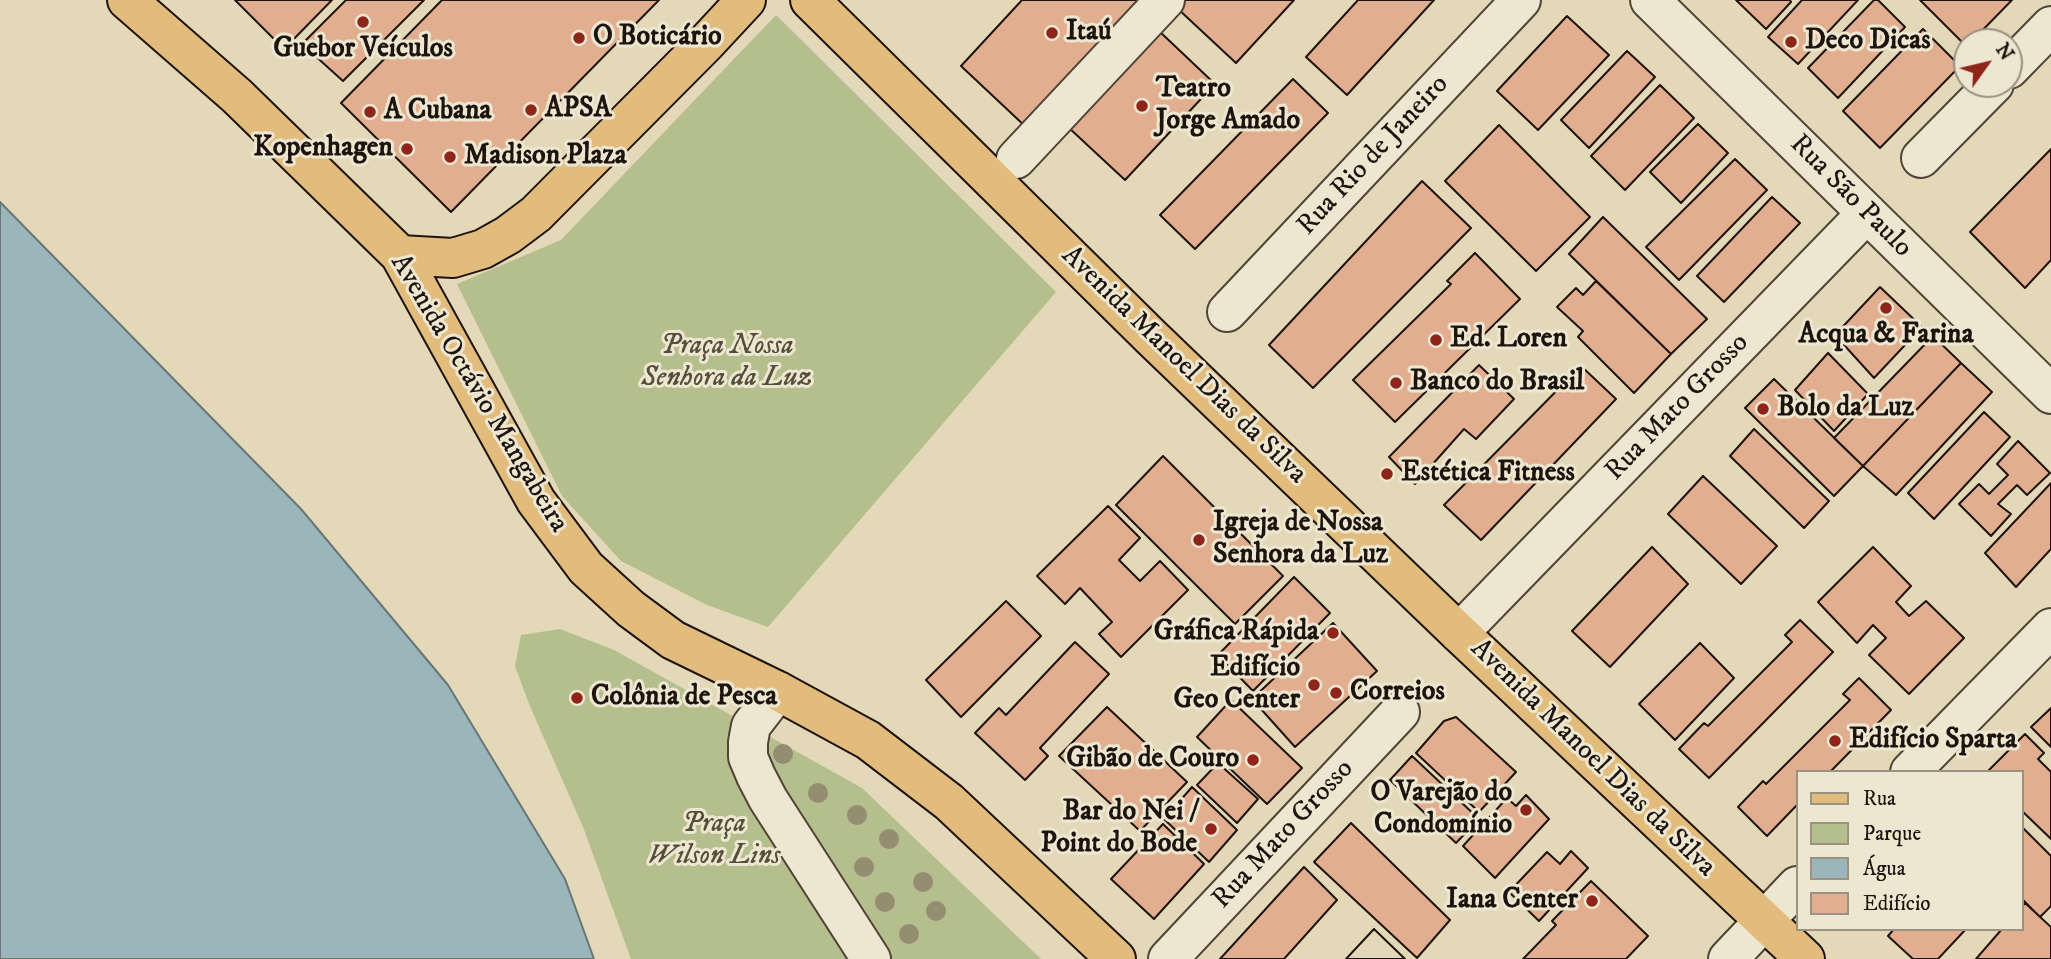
<!DOCTYPE html>
<html>
<head>
<meta charset="utf-8">
<style>
  body { margin:0 }
  #map { position:relative; width:2051px; height:959px; overflow:hidden; background:#e3d8b7; font-family:"IM FELL DW Pica",serif }
  canvas { display:block }
  .legend { position:absolute; left:1796px; top:770px; width:228px; height:161px; box-sizing:border-box; background:#ede6d0; border:2px solid #9b9282; margin:0; padding:9px 12px; list-style:none; font-size:21px; color:#1f130e }
  .legend li { display:flex; align-items:center; gap:14px; height:35px }
  .legend b { width:35px; border:2px solid #9b9282 }
  .north { position:absolute; left:1953px; top:28px; width:70px; height:70px; box-sizing:border-box; background:#ede6d0; border:2px solid #9b9282; border-radius:50%; rotate:56deg; font-size:19px; font-weight:700; line-height:28px; text-align:center; color:#1f130e }
  .north::after { content:''; display:block; margin:auto; width:24px; height:32px; background:#8f2418; clip-path:polygon(50% 0,100% 100%,50% 72%,0 100%) }
</style>
</head>
<body>
<div id="map">
<canvas width="2051" height="959"></canvas>
<ul class="legend">
<li><b style="height:9px;background:#e2bc7c"></b>Rua</li>
<li><b style="height:19px;background:#b5be8d"></b>Parque</li>
<li><b style="height:19px;background:#9bb6bb"></b>Água</li>
<li><b style="height:19px;background:#e2ae90"></b>Edifício</li>
</ul>
<div class="north">N</div>
</div>
<script>
const g = document.querySelector('canvas').getContext('2d');
g.lineJoin = 'round';
function paint(path, color) { g.fillStyle = color; g.fill(path, 'evenodd'); }
const poly = rows => new Path2D(rows.map(r => 'M' + r).join(''));
function strokePath(path, color, width, dash) { g.strokeStyle = color; g.lineWidth = width; g.lineCap = dash ? 'butt' : 'round'; g.setLineDash(dash || []); g.stroke(path); }
function write(font, color, halo, rows, align = 'center') {
  g.font = font + ' "IM FELL DW Pica",serif'; g.lineWidth = 6; g.setLineDash([]); g.textBaseline = 'middle'; g.strokeStyle = halo; g.fillStyle = color; for (const [text, x, y, turn = 0] of rows) {
    g.save(); g.translate(x, y); g.rotate((+turn || 0) * Math.PI / 180); g.textAlign = isNaN(turn) ? turn : align; if (halo) g.strokeText(text, 0, 0); g.fillText(text, 0, 0); g.restore();
  }
}
const green = poly([
  [776,15,1056,292,768,627,707,605,621,561,562,496,457,284,561,240],
  [560,629,614,650,862,788,1041,959,631,959,583,827,529,704,515,666,521,635]
]);
const water = poly([
  [0,202,301,509,448,685,565,879,594,959,0,959,0,202]
]);
const building = poly([
  [235,0,332,0,284,49,235,0],
  [346,0,424,0,343,81,302,44,346,0],
  [442,0,659,0,451,212,341,103,442,0],
  [1022,0,1144,0,1027,128,961,66,1022,0],
  [1185,0,1294,0,1236,63,1177,8,1185,0],
  [1358,0,1434,0,1347,95,1306,57,1358,0],
  [1736,0,1790,0,1791,2,1766,29,1736,0],
  [1802,0,1858,0,1798,64,1768,37,1802,0],
  [1874,0,1878,0,1905,27,1838,98,1808,68,1874,0],
  [1920,0,2012,0,1971,42,1967,42,1967,47,1920,0],
  [1567,16,1609,55,1538,130,1497,91,1567,16],
  [1923,29,1960,66,1880,148,1843,111,1923,29],
  [1158,30,1215,84,1125,180,1068,127,1158,30],
  [1627,51,1655,77,1589,148,1561,120,1627,51],
  [1293,79,1328,113,1195,249,1160,215,1293,79],
  [1660,85,1694,118,1625,190,1591,156,1660,85],
  [1698,124,1728,153,1681,203,1650,172,1698,124],
  [1499,125,1590,217,1536,271,1445,181,1499,125],
  [2051,149,2051,260,2025,288,1970,232,2051,149],
  [1735,159,1767,190,1679,280,1646,247,1735,159],
  [1422,181,1471,228,1313,388,1269,345,1422,181],
  [1772,197,1800,223,1724,302,1697,276,1772,197],
  [1603,217,1707,319,1671,354,1569,254,1603,217],
  [1475,253,1520,299,1395,422,1353,380,1451,284,1447,281,1475,253],
  [1596,281,1671,354,1634,393,1578,337,1583,331,1557,307,1576,288,1583,295,1596,281],
  [1880,287,1922,327,1874,378,1835,335,1880,287],
  [1933,336,1961,363,1863,466,1834,438,1933,336],
  [1828,353,1868,394,1834,431,1795,390,1828,353],
  [1961,363,1992,392,1896,495,1863,466,1961,363],
  [1479,365,1514,399,1476,439,1464,429,1415,484,1389,457,1479,365],
  [1581,366,1616,399,1481,540,1444,505,1581,366],
  [1774,379,1863,466,1834,496,1745,408,1774,379],
  [1984,412,2010,437,1934,519,1908,493,1984,412],
  [1754,429,1829,501,1804,528,1730,456,1754,429],
  [2018,441,2050,473,2027,495,2017,485,1998,504,2011,514,1991,536,1959,504,1979,484,1989,494,2008,475,1997,464,2018,441],
  [1163,456,1283,576,1235,624,1116,505,1163,456],
  [1703,476,1777,546,1741,584,1668,514,1703,476],
  [2051,483,2051,549,2016,587,1985,553,2051,483],
  [1108,506,1140,538,1119,560,1140,581,1160,561,1188,590,1121,657,1099,634,1112,622,1080,588,1065,604,1037,576,1108,506],
  [1652,547,1688,584,1610,667,1572,631,1652,547],
  [1873,547,1911,586,1896,602,1909,616,1926,601,1964,638,1909,694,1869,655,1886,638,1873,625,1857,643,1818,602,1873,547],
  [1294,577,1330,613,1253,691,1218,655,1294,577],
  [1006,601,1041,636,961,717,926,680,1006,601],
  [1800,620,1833,652,1709,778,1679,749,1704,723,1708,726,1792,642,1785,635,1800,620],
  [1333,623,1377,671,1295,747,1252,699,1333,623],
  [1075,642,1109,674,1040,748,1048,756,1025,780,975,733,999,708,1006,715,1075,642],
  [1700,643,1734,678,1675,740,1639,704,1700,643],
  [1859,678,1891,710,1830,772,1797,772,1797,805,1767,836,1738,807,1763,781,1766,784,1850,700,1843,694,1859,678],
  [1231,700,1302,768,1267,804,1197,737,1231,700],
  [1107,707,1187,782,1140,831,1059,756,1107,707],
  [2051,708,2051,747,2031,727,2051,708],
  [1456,717,1516,772,1479,812,1416,753,1444,721,1456,717],
  [2025,734,2044,753,2038,759,2051,772,2051,839,2021,810,2021,772,1987,772,2025,734],
  [1412,756,1479,819,1456,843,1390,780,1412,756],
  [1218,763,1258,799,1237,823,1197,785,1218,763],
  [1192,787,1237,830,1209,862,1164,819,1192,787],
  [1526,795,1549,819,1495,878,1463,846,1507,798,1516,806,1526,795],
  [1351,823,1450,920,1417,958,1314,862,1351,823],
  [1163,824,1204,864,1154,919,1111,879,1163,824],
  [2021,826,2051,856,2051,906,2040,917,2021,898,2021,826],
  [1571,851,1588,868,1539,921,1509,892,1547,852,1560,864,1571,851],
  [1304,867,1337,900,1284,959,1220,959,1304,867],
  [1591,881,1648,936,1626,959,1523,959,1556,925,1552,921,1591,881],
  [2025,903,2051,927,2051,959,1976,959,2002,929,2021,929,2021,908,2025,903],
  [1374,929,1405,959,1346,959,1374,929],
  [1374,929,1405,959,1346,959,1374,929],
  [1894,929,1966,929,1938,959,1913,959,1888,936,1894,929]
]);
const minor = poly([
  [1650,0,2051,394],
  [2009,69,2051,26],
  [1921,158,1994,84],
  [1016,159,1165,0],
  [1227,312,1521,0],
  [1459,633,1867,213],
  [778,691,751,726,748,742,748,757,756,776,768,799,871,959],
  [1910,772,2051,628],
  [1168,959,1400,712],
  [1728,959,1797,886]
]);
const major = poly([
  [127,0,237,96,400,255,536,501,586,568,631,609,673,640,778,691,868,740,949,802,1116,959],
  [810,0,1151,337,1459,633,1805,959],
  [400,255,453,258,483,249,508,235,536,214,706,43,746,0]
]);
const trees = [
  [783,754],
  [818,793],
  [857,815],
  [889,839],
  [864,867],
  [923,882],
  [885,902],
  [936,911],
  [909,934]
];
const markers = [
  [363,22,7,"#8f2418"],
  [1052,33,7,"#8f2418"],
  [579,38,7,"#8f2418"],
  [1791,42,7,"#8f2418"],
  [1142,106,7,"#8f2418"],
  [531,110,7,"#8f2418"],
  [370,112,7,"#8f2418"],
  [407,149,7,"#8f2418"],
  [450,157,7,"#8f2418"],
  [1886,308,7,"#8f2418"],
  [1436,340,7,"#8f2418"],
  [1396,383,7,"#8f2418"],
  [1763,409,7,"#8f2418"],
  [1387,474,7,"#8f2418"],
  [1199,540,7,"#8f2418"],
  [1333,633,7,"#8f2418"],
  [1314,685,7,"#8f2418"],
  [1336,693,7,"#8f2418"],
  [577,698,7,"#8f2418"],
  [1835,741,7,"#8f2418"],
  [1253,760,7,"#8f2418"],
  [1526,810,7,"#8f2418"],
  [1211,829,7,"#8f2418"],
  [1592,901,7,"#8f2418"]
];
const poiNames = [
  ["Itaú",1066,33],
  ["O Boticário",593,38],
  ["Deco Dicas",1805,42],
  ["Guebor Veículos",363,50,"center"],
  ["Teatro",1156,90],
  ["Jorge Amado",1156,122],
  ["APSA",545,110],
  ["A Cubana",384,112],
  ["Kopenhagen",393,149,"right"],
  ["Madison Plaza",464,157],
  ["Acqua & Farina",1886,336,"center"],
  ["Ed. Loren",1450,340],
  ["Banco do Brasil",1410,383],
  ["Bolo da Luz",1777,409],
  ["Estética Fitness",1401,474],
  ["Igreja de Nossa",1213,524],
  ["Senhora da Luz",1213,556],
  ["Gráfica Rápida",1319,633,"right"],
  ["Edifício",1300,669,"right"],
  ["Geo Center",1300,701,"right"],
  ["Correios",1350,693],
  ["Colônia de Pesca",591,698],
  ["Edifício Sparta",1849,741],
  ["Gibão de Couro",1239,760,"right"],
  ["O Varejão do",1512,794,"right"],
  ["Condomínio",1512,826,"right"],
  ["Bar do Nei /",1197,813,"right"],
  ["Point do Bode",1197,845,"right"],
  ["Iana Center",1578,901,"right"]
];
const streetNames = [
  ["Rua Rio de Janeiro",1374,156,-47],
  ["Rua São Paulo",1850,197,45],
  ["Avenida Manoel Dias da Silva",1183,366,44],
  ["Avenida Octávio Mangabeira",478,394,59],
  ["Rua Mato Grosso",1678,408,-46],
  ["Avenida Manoel Dias da Silva",1592,759,44],
  ["Rua Mato Grosso",1284,835,-47]
];
const parkNames = [
  ["Praça Nossa",727,347],
  ["Senhora da Luz",727,379],
  ["Praça",714,825],
  ["Wilson Lins",714,857]
];
paint(green, '#b5be8d');
paint(water, '#9bb6bb');
strokePath(water, '#697576', 2);
paint(building, '#e2ae90');
strokePath(building, '#1f130e', 2);
strokePath(minor, '#504438', 42);
strokePath(major, '#1f130e', 42);
strokePath(minor, '#ede6d0', 38);
strokePath(major, '#e2bc7c', 38);
g.fillStyle = '#948d72';
for (const [x, y] of trees) { g.beginPath(); g.arc(x, y, 10, 0, 2 * Math.PI); g.fill(); }
for (const [x, y, r, color] of markers) { const dot = new Path2D(); dot.arc(x, y, r, 0, 2 * Math.PI); g.fillStyle = color; g.fill(dot); strokePath(dot, '#ede6d0', 2.5); }
write('bold 28px', '#1f130e', '#ede6d0', poiNames, 'left');
write('28px', '#1f130e', '#ede6d0', streetNames);
write('italic 28px', '#544f3a', '#ede6d0', parkNames);
</script>
</body>
</html>
